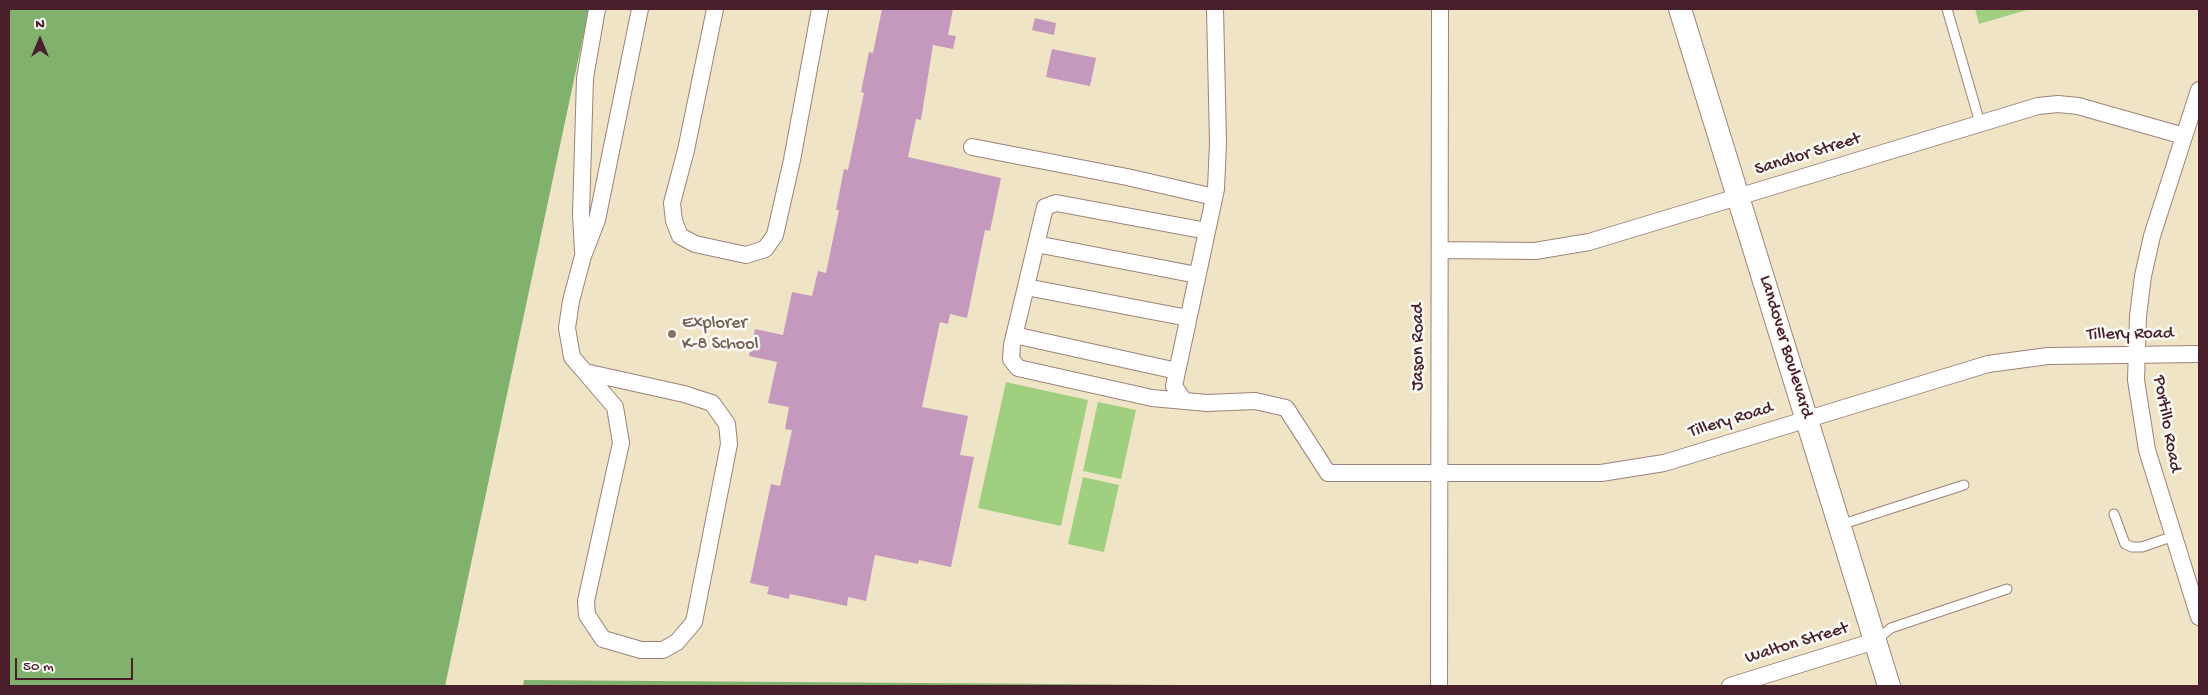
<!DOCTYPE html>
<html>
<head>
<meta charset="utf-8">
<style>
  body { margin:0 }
  #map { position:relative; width:2208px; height:695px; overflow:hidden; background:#f0e4c7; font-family:"Gochi Hand",sans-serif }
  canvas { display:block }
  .frame { position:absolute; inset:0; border:10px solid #4a1f2b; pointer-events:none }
  .north { position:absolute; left:15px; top:15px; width:50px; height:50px; -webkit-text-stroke:4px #fdfcf7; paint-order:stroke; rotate:0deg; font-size:14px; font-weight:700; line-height:20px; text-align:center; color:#4a1f2b }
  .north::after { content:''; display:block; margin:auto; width:18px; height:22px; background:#4a1f2b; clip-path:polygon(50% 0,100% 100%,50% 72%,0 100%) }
  .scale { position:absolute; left:15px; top:658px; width:118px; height:22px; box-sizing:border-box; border:2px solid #4a1f2b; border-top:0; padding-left:6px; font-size:15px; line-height:18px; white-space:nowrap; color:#4a1f2b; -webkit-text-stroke:4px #fdfcf7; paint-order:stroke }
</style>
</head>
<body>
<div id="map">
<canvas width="2208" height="695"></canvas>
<div class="frame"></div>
<div class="north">N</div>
<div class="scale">50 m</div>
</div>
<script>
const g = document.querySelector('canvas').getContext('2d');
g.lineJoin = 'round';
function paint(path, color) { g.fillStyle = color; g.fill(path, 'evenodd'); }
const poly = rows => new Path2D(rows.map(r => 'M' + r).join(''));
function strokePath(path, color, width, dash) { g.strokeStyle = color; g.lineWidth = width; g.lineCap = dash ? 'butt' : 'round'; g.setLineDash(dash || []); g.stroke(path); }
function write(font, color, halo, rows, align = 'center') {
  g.font = font + ' "Gochi Hand",sans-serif'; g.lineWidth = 5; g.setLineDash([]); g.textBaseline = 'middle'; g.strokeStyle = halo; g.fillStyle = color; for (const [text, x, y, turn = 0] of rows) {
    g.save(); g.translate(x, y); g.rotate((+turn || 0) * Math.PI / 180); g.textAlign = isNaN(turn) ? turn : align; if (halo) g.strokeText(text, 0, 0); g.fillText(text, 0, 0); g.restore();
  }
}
const green = poly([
  [1975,9,2030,9,1979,24],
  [1006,382,1088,400,1061,526,978,508],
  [1098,402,1136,410,1121,479,1083,471],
  [1083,477,1119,485,1104,552,1068,544]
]);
const forest = poly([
  [9,9,589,9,445,686,9,686],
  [524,680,1315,686,523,686]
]);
const building = poly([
  [882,9,953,9,948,35,956,36,953,49,933,45,921,120,916,119,908,157,1001,178,990,231,985,230,967,318,950,314,948,324,940,322,922,407,968,416,960,455,974,457,951,567,919,560,918,564,875,555,866,601,848,597,847,606,790,594,789,599,767,594,769,587,750,583,771,484,780,486,792,430,785,429,789,407,768,403,777,362,749,356,755,329,783,335,792,292,812,296,818,271,826,273,839,210,836,210,844,169,848,170,864,93,861,92,869,52,873,53],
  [1035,18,1056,23,1054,35,1032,30],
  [1052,49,1096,58,1090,86,1046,77]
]);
const lane = poly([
  [1947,9,1980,123],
  [2114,514,2125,544,2132,547,2142,547,2174,536],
  [1840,525,1964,485],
  [1875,641,1891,628,2007,589]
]);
const street = poly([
  [715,9,686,150,672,203,674,221,680,236,695,244,746,255,765,249,775,235,792,160,820,9],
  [2199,90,2152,236,2143,276,2138,316,2136,380,2147,450,2199,617],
  [972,147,1127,177,1214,197],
  [1207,231,1056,203,1045,207,1012,345,1011,359,1018,368,1152,398,1207,403,1255,401,1286,408,1328,473,1601,473,1664,463,1988,364,2048,356,2199,354],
  [1036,244,1197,275],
  [1440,250,1535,251,1589,242,2038,106,2058,104,2078,106,2184,136],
  [583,251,581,214,585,78,597,9],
  [1026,287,1188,318],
  [1014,335,1177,371],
  [585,372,684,394,712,403,727,424,729,444,694,622,677,642,663,650,641,650,603,639,587,615,586,601,621,443,615,407,585,372,572,357,567,328,571,301,583,256,597,220,640,9],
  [1184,401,1174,386,1216,189,1218,143,1215,9],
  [1439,686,1440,9],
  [1730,686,1875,641]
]);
const secondary = poly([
  [1680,9,1889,686]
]);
const markers = [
  [672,334,5,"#8d6e63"]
];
const streetNames = [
  ["Sandlor Street",1808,155,-17],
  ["Tillery Road",2130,335,-1],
  ["Jason Road",1419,347,-90],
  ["Landover Boulevard",1785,347,73],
  ["Tillery Road",1731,421,-17],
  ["Portillo Road",2166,424,80],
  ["Walton Street",1797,644,-17]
];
const educationNames = [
  ["Explorer",682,324],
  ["K-8 School",682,345]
];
paint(green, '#a0d07f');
paint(forest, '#80b26e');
paint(building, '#c499bd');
strokePath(lane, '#9d8279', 11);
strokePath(street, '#9d8279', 18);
strokePath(secondary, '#9d8279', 24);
strokePath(lane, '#fff', 9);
strokePath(street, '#fff', 16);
strokePath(secondary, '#fff', 22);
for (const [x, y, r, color] of markers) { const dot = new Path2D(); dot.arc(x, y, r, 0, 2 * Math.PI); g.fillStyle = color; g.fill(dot); strokePath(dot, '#fdfcf7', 2); }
write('18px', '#4a1f2b', '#fdfcf7', streetNames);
write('18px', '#785e54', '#fdfcf7', educationNames, 'left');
</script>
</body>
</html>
